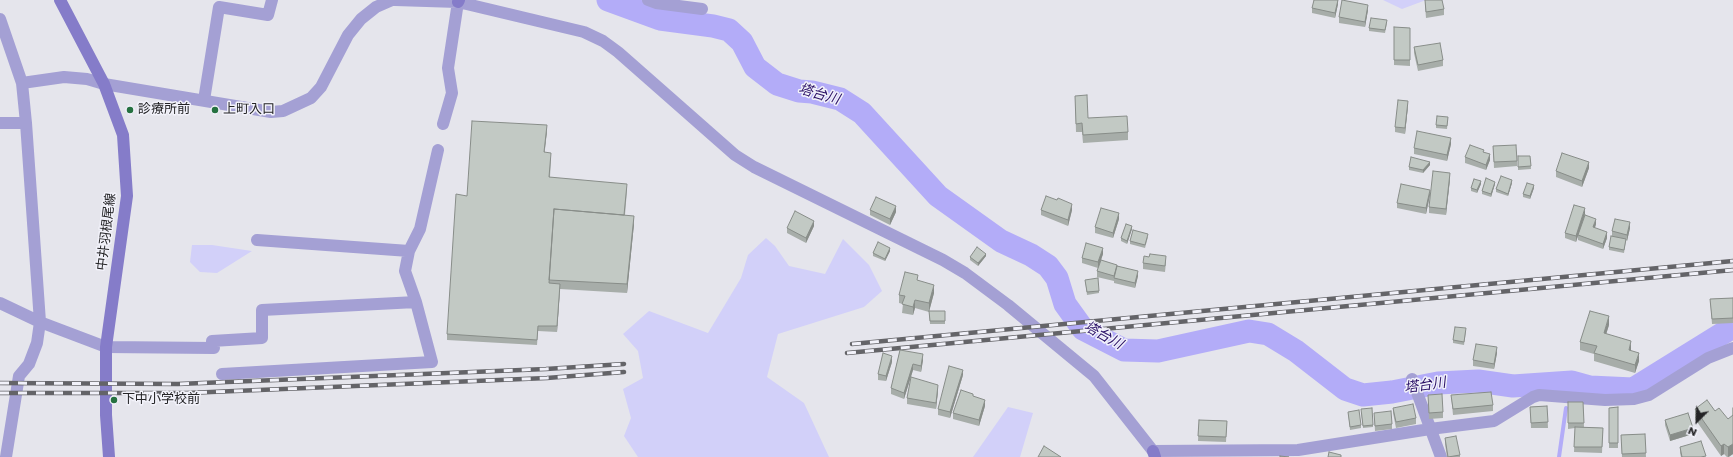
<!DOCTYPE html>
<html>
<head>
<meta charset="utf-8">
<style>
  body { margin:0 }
  #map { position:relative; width:1733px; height:457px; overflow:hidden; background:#e5e5ec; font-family:Poppins,sans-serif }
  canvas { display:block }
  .north { position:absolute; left:1677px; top:401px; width:40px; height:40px; -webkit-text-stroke:3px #f2f2fa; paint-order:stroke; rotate:204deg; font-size:11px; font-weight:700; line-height:16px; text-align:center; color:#242426 }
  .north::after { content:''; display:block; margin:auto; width:14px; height:18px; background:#242426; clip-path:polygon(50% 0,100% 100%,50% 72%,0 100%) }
</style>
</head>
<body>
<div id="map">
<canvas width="1733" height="457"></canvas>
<div class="north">N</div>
</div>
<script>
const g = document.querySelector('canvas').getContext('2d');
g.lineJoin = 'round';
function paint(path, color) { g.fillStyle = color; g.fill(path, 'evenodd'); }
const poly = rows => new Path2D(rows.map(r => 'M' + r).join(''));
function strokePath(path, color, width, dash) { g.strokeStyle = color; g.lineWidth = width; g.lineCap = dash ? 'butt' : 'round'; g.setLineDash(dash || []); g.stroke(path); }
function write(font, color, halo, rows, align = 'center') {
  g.font = font + ' Poppins,"Noto Sans JP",sans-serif'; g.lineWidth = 3; g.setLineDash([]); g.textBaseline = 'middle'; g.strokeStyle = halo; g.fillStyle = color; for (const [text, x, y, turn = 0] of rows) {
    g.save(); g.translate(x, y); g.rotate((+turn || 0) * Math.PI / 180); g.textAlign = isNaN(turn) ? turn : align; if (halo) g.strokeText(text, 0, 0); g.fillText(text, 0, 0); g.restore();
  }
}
const green = poly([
  [1383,0,1426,0,1402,9],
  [766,238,775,246,789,266,825,274,843,239,869,265,882,291,864,307,778,334,767,377,804,403,829,457,638,457,624,436,631,418,623,389,643,378,638,351,623,334,649,311,708,333,741,278,748,255],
  [192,245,212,245,252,251,217,273,200,272,190,262],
  [1008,407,1033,413,1020,457,973,457]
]);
const stream = poly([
  [1570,390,1572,382],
  [1559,457,1566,408]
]);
const river = poly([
  [608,0,660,19,713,26,729,30,742,42,755,67,777,84,799,91,812,92,840,99,862,113,938,196,1001,241,1031,255,1048,266,1057,278,1065,304,1083,329,1124,350,1158,351,1249,331,1268,334,1296,351,1345,389,1363,395,1392,392,1438,383,1478,381,1513,386,1572,382,1590,387,1633,389,1733,327]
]);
const street = poly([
  [395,0,458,2,584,32,603,41,618,52,735,155,754,167,943,260,965,273,1008,305,1094,376,1153,451,1298,450,1430,429,1494,421,1533,397,1539,395,1605,400,1634,399,1649,395,1708,358,1733,348],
  [648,0,656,3,702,9],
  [0,19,22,83,26,123,40,322,37,343,29,364,19,376,6,457],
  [22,83,64,77,87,79,104,84,271,112,283,111,311,98,321,87,348,35,361,19,376,7,392,0],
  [204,100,219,7,268,15,272,0],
  [0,123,26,123],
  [443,124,452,93,448,68,458,2],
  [257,240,409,251],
  [0,303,40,322,106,347,214,348],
  [212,341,262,338,262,310,416,302],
  [222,374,432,362,416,302,405,271,409,251,420,229,438,150],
  [1412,379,1441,457]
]);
const secondary = poly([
  [60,0,104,84,123,135,127,196,106,347,106,415,109,457],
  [458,2,459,0],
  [1153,451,1155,457]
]);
const rail = poly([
  [852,344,1733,261],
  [847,353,1733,270],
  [0,383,178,384,546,369,624,364],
  [0,393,187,393,547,378,624,372]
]);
const wall = poly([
  [1338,0,1338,4,1335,18,1312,13,1312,8],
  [1425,0,1444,9,1444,15,1426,18,1425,5],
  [1368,10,1365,27,1339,23,1339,17],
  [1387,23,1385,33,1369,31,1369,28],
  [1394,27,1410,28,1410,66,1394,65],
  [1414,47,1443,60,1443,66,1418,71,1414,53],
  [1075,96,1088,118,1128,132,1128,140,1083,143,1082,132,1076,132],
  [1408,106,1405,134,1395,132,1395,127],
  [1448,117,1447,129,1436,128,1436,125],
  [547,131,544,152,551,159,550,177,627,190,625,215,634,224,627,293,560,289,557,332,538,331,537,345,447,340,447,334,467,196],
  [1451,144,1447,161,1414,154,1414,148],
  [1493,146,1517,161,1517,166,1494,168],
  [1484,152,1490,160,1486,170,1465,163,1465,157],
  [1518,156,1530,156,1531,169,1518,170],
  [1430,165,1423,173,1409,170,1409,167],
  [1589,168,1582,187,1556,177,1556,171],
  [1450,179,1446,215,1429,213,1429,207],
  [1512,183,1508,196,1496,192,1496,189],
  [1481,184,1477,193,1471,191,1471,188],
  [1495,184,1491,197,1482,194,1482,191],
  [1534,188,1530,199,1523,197,1523,194],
  [1430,195,1426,214,1397,208,1397,203],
  [870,210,896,212,890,225,870,215],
  [1041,210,1072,210,1068,226,1041,215],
  [1585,214,1584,218,1596,224,1595,228,1607,238,1603,249,1578,240,1578,236,1576,242,1565,238,1565,233],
  [1119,219,1113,238,1095,233,1095,227],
  [814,226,806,243,787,233,787,228],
  [1630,228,1627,241,1626,240,1624,253,1609,250,1609,247,1612,236,1612,231],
  [1132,229,1127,244,1121,241,1121,238],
  [1148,237,1145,248,1130,244,1130,241],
  [890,251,885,261,873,256,873,253],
  [1103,254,1101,260,1117,266,1138,276,1135,288,1114,283,1114,279,1114,281,1097,277,1097,271,1098,268,1082,263,1082,258],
  [986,256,978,266,970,260,970,257],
  [1166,262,1165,272,1143,269,1143,263],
  [918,280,934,293,929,311,945,321,945,324,930,324,929,312,915,308,913,315,902,313,903,304,899,303,899,295],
  [1085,280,1099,291,1099,293,1087,295],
  [1733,298,1733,323,1712,324,1710,299],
  [1609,325,1606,334,1631,350,1631,351,1639,361,1635,373,1594,361,1594,354,1580,350,1580,342],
  [1466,331,1464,345,1453,343,1453,340],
  [900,350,923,360,921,372,913,370,904,399,891,394,891,388],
  [1497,353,1494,369,1473,366,1473,360],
  [892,362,886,381,878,380,878,374],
  [963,375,950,418,938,415,938,409],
  [938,391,936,409,907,404,907,398],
  [1428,395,1443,412,1443,418,1429,419],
  [1451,395,1493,405,1493,411,1453,415],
  [1568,402,1583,402,1584,427,1603,428,1602,453,1574,452,1575,428,1568,429],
  [985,406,979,426,953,419,953,413],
  [1547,406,1548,428,1531,428,1530,407],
  [1618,407,1618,448,1609,448,1609,408],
  [1733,407,1733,454,1729,457,1727,457,1724,454,1721,456,1695,419,1695,409,1715,411,1728,419,1732,416,1732,408],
  [1393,408,1416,418,1416,424,1396,428,1393,413],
  [1348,412,1361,425,1361,428,1350,430],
  [1361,412,1373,425,1373,427,1363,428],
  [1374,413,1392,424,1392,429,1375,431],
  [1199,420,1227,421,1226,442,1198,441],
  [1665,420,1693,434,1670,441,1665,425],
  [1645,434,1646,457,1622,457,1621,435],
  [1445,438,1460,455,1460,457,1447,457,1445,444],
  [1680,447,1706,457,1681,457,1680,453]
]);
const shadedWall = poly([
  [1338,0,1338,4,1335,18,1335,13],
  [1368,5,1368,10,1365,27,1365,22],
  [1408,101,1408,106,1405,134,1405,128],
  [547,125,547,131,544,158,544,152],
  [1451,138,1451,144,1447,161,1447,155],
  [1490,154,1490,160,1486,170,1486,165],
  [1430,162,1430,165,1423,173,1423,170],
  [1589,162,1589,168,1582,187,1582,181],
  [1450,173,1450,179,1446,215,1446,209],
  [1512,180,1512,183,1508,196,1508,194],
  [1481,181,1481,184,1477,193,1477,190],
  [1495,182,1495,184,1491,197,1491,194],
  [1534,185,1534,188,1530,199,1530,196],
  [1430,190,1430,195,1426,214,1426,208],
  [1072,204,1072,210,1068,226,1068,220],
  [896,206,896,212,890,225,890,219],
  [1585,208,1585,214,1576,242,1576,236],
  [1119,213,1119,219,1113,238,1113,233],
  [634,216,634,224,627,293,627,284],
  [1596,219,1596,224,1593,233,1593,227],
  [814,221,814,226,806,243,806,238],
  [1630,222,1630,228,1627,241,1627,235],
  [1132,226,1132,229,1127,244,1127,241],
  [1607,232,1607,238,1603,249,1603,244],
  [890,248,890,251,885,261,885,259],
  [1103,248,1103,254,1098,268,1098,262],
  [986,254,986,256,978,266,978,263],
  [1138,271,1138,276,1135,288,1135,283],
  [560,284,560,289,557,332,557,326],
  [934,285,934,293,929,312,929,303],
  [915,300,915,308,913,315,913,307],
  [1609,316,1609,325,1604,341,1604,333],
  [1631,341,1631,350,1629,358,1629,350],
  [1497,347,1497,353,1494,369,1494,364],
  [1639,353,1639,361,1635,373,1635,365],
  [923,354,923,360,921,372,921,366],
  [892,356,892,362,886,381,886,376],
  [913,364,913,370,904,399,904,393],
  [963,370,963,375,950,418,950,412],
  [938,385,938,391,936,409,936,403],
  [985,400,985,406,979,426,979,420],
  [1693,428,1693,434,1670,441,1670,435],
  [1724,444,1724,454,1721,456,1721,446],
  [1733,444,1733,454,1728,457,1728,447]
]);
const building = poly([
  [1314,0,1338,0,1335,13,1312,8,1314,0],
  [1342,0,1368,5,1365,22,1339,17,1342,0],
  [1425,0,1442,0,1444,9,1426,12,1425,0],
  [1371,18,1387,20,1385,30,1369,28,1371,18],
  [1394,27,1410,28,1410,60,1394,60,1394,27],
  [1440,43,1443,60,1418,65,1414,47,1440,43],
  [1087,95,1088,118,1127,116,1128,132,1083,135,1082,123,1076,124,1075,96,1087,95],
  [1398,100,1408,101,1405,128,1395,127,1398,100],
  [1437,116,1448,117,1447,126,1436,125,1437,116],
  [472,121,547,125,544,152,551,153,549,177,627,184,624,215,554,209,549,283,560,284,557,326,538,326,537,340,447,334,456,194,467,196,472,121],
  [1417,131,1451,138,1447,155,1414,148,1417,131],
  [1470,145,1484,150,1483,152,1490,154,1486,165,1465,157,1470,145],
  [1516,145,1517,161,1494,162,1493,146,1516,145],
  [1562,153,1589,162,1582,181,1556,171,1562,153],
  [1518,156,1530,156,1531,166,1518,167,1518,156],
  [1411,157,1430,162,1423,170,1409,167,1411,157],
  [1433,171,1450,173,1446,209,1429,207,1433,171],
  [1501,176,1512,180,1508,194,1496,189,1501,176],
  [1486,178,1495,182,1491,194,1482,191,1486,178],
  [1474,179,1481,181,1477,190,1471,188,1474,179],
  [1527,183,1534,185,1530,196,1523,194,1527,183],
  [1401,184,1430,190,1426,208,1397,203,1401,184],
  [1046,196,1057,200,1058,198,1072,204,1068,220,1041,210,1046,196],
  [876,197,896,206,890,219,870,210,876,197],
  [1574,205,1585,208,1576,236,1565,233,1574,205],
  [1101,208,1119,213,1113,233,1095,227,1101,208],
  [554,209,634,216,627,284,549,280,554,209],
  [795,211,814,221,806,238,787,228,795,211],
  [1585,215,1596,219,1593,227,1607,232,1603,244,1578,235,1585,215],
  [1615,219,1630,222,1627,235,1612,231,1615,219],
  [1126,224,1132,226,1127,241,1121,238,1126,224],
  [1133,230,1148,234,1145,245,1130,241,1133,230],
  [1611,236,1626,239,1624,250,1609,247,1611,236],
  [878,242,890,248,885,259,873,253,878,242],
  [1086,243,1103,248,1098,262,1082,258,1086,243],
  [977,247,986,254,978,263,970,257,977,247],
  [1150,254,1166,256,1165,266,1143,263,1144,256,1149,257,1150,254],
  [1101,260,1117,265,1114,276,1097,271,1101,260],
  [1117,266,1138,271,1135,283,1114,278,1117,266],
  [905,272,918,275,917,280,934,285,929,303,915,300,913,307,902,304,905,296,899,295,905,272],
  [1098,278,1099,291,1087,292,1085,280,1098,278],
  [1733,298,1733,318,1712,319,1710,299,1733,298],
  [929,311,945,311,945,321,930,321,929,311],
  [1590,311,1609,316,1604,333,1631,341,1629,350,1639,353,1635,365,1594,353,1597,346,1580,342,1590,311],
  [1455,327,1466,328,1464,342,1453,340,1455,327],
  [1476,344,1497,347,1494,364,1473,360,1476,344],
  [900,350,923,354,921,366,913,364,904,393,891,388,900,350],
  [883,353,892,356,886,376,878,374,883,353],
  [949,366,963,370,950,412,938,409,949,366],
  [911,377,938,385,936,403,907,398,911,377],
  [961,390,973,394,973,396,985,400,979,420,953,413,961,390],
  [1491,392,1493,405,1453,409,1451,395,1491,392],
  [1442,394,1443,412,1429,413,1428,395,1442,394],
  [1707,400,1715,411,1719,408,1728,419,1733,415,1733,444,1728,447,1724,444,1721,446,1695,409,1707,400],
  [1568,402,1583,402,1584,423,1568,423,1568,402],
  [1413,404,1416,418,1396,422,1393,408,1413,404],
  [1547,406,1548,422,1531,423,1530,407,1547,406],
  [1618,407,1618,443,1609,443,1609,408,1618,407],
  [1372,408,1373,425,1363,426,1361,409,1372,408],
  [1359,410,1361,425,1350,427,1348,412,1359,410],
  [1391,411,1392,424,1375,426,1374,413,1391,411],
  [1688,413,1693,428,1670,435,1665,420,1688,413],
  [1199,420,1227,421,1226,437,1198,436,1199,420],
  [1575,427,1603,428,1602,447,1574,447,1575,427],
  [1645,434,1646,453,1622,454,1621,435,1645,434],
  [1456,436,1460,455,1448,457,1445,438,1456,436],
  [1701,441,1706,456,1701,457,1682,457,1680,447,1701,441],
  [1044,446,1061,457,1038,457,1044,446],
  [1329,452,1341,455,1341,457,1328,457,1329,452],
  [1280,456,1289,457,1280,457,1280,456]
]);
const markers = [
  [130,110,4,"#257140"],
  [215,110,4,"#257140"],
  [114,400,4,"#257140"]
];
const poiNames = [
  ["診療所前",138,110],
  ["上町入口",223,110],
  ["下中小学校前",122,400]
];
const streetNames = [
  ["中井羽根尾線",107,232,-83]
];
const waterNames = [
  ["塔台川",819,95,16],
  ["塔台川",1103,336,29],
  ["塔台川",1425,386,-8]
];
paint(green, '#d2d0f9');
strokePath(stream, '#b3acf8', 4);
strokePath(river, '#b3acf8', 23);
strokePath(street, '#a4a0d4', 12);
strokePath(secondary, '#857cc9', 12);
strokePath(rail, '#646468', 4.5);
strokePath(rail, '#f2f2fa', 3, [9]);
paint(wall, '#a7ada9');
paint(shadedWall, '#888d89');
paint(building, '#c2c9c4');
strokePath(building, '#888d89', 1);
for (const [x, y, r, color] of markers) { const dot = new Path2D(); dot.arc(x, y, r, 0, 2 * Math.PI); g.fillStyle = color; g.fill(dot); strokePath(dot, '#f2f2fa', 1.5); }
write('13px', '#242426', '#f2f2fa', poiNames, 'left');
write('13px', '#242426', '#f2f2fa', streetNames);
write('italic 14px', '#2b1167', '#f2f2fa', waterNames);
</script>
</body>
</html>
